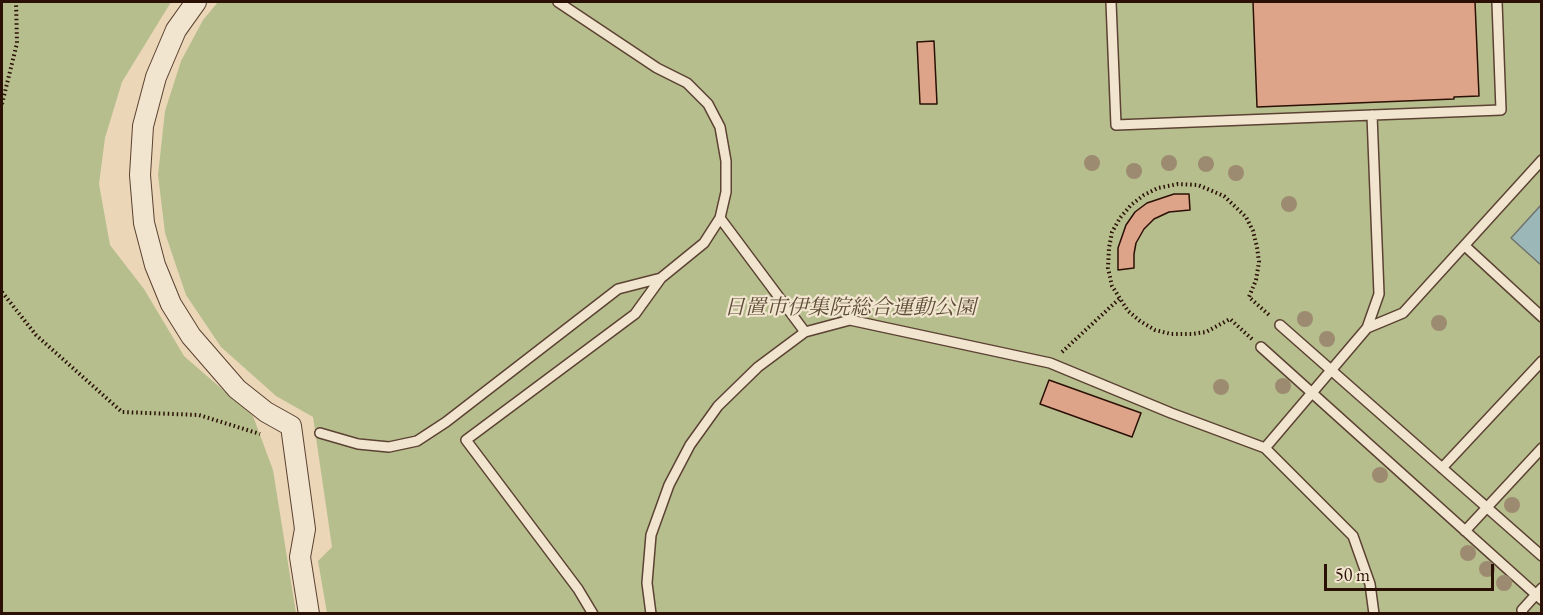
<!DOCTYPE html>
<html>
<head>
<meta charset="utf-8">
<style>
  body { margin:0 }
  #map { position:relative; width:1543px; height:615px; overflow:hidden; background:#ebd7b7; font-family:"EB Garamond",serif }
  canvas { display:block }
  .frame { position:absolute; inset:0; border:3px solid #2b1005; pointer-events:none }
  .scale { position:absolute; left:1324px; top:564px; width:170px; height:27px; box-sizing:border-box; border:3px solid #2b1005; border-top:0; padding-left:8px; font-size:18px; line-height:21px; white-space:nowrap; color:#2b1005; -webkit-text-stroke:4px #f2e5d0; paint-order:stroke }
</style>
</head>
<body>
<div id="map">
<canvas width="1543" height="615"></canvas>
<div class="frame"></div>
<div class="scale">50 m</div>
</div>
<script>
const g = document.querySelector('canvas').getContext('2d');
g.lineJoin = 'round';
function paint(path, color) { g.fillStyle = color; g.fill(path, 'evenodd'); }
const poly = rows => new Path2D(rows.map(r => 'M' + r).join(''));
function strokePath(path, color, width, dash) { g.strokeStyle = color; g.lineWidth = width; g.lineCap = dash ? 'butt' : 'round'; g.setLineDash(dash || []); g.stroke(path); }
function write(font, color, halo, rows, align = 'center') {
  g.font = font + ' "EB Garamond","Noto Serif JP",serif'; g.lineWidth = 4.5; g.setLineDash([]); g.textBaseline = 'middle'; g.strokeStyle = halo; g.fillStyle = color; for (const [text, x, y, turn = 0] of rows) {
    g.save(); g.translate(x, y); g.rotate((+turn || 0) * Math.PI / 180); g.textAlign = isNaN(turn) ? turn : align; if (halo) g.strokeText(text, 0, 0); g.fillText(text, 0, 0); g.restore();
  }
}
const green = poly([
  [2,2,171,2,122,82,105,138,99,184,110,245,144,289,184,356,253,416,273,470,296,613,2,613],
  [218,2,1541,2,1541,613,327,613,318,561,332,547,313,417,276,396,221,347,186,295,165,233,158,175,165,111,181,61,203,20]
]);
const water = poly([
  [1541,205,1541,265,1511,238,1541,205]
]);
const building = poly([
  [1253,2,1475,2,1479,96,1454,97,1454,99,1257,107,1253,2],
  [934,41,937,104,920,104,917,42,934,41],
  [1174,194,1189,194,1190,210,1169,212,1154,219,1144,229,1136,243,1134,254,1134,268,1118,270,1118,248,1126,225,1135,212,1147,203,1174,194],
  [1049,380,1141,413,1132,437,1040,404,1049,380]
]);
const path = poly([
  [2,104,17,43,16,2],
  [2,292,36,335,122,412,199,415,260,434],
  [1252,339,1230,319,1206,332,1192,334,1171,334,1155,330,1140,321,1128,311,1112,286,1108,268,1109,248,1112,232,1120,218,1131,205,1144,195,1158,188,1178,184,1198,185,1224,196,1246,217,1253,231,1257,247,1259,262,1256,280,1249,297,1269,315],
  [1062,352,1119,299]
]);
const lane = poly([
  [1111,2,1116,125,1501,110,1497,2],
  [720,218,805,332],
  [1465,246,1542,317],
  [1280,325,1542,556],
  [1367,328,1403,313,1542,160],
  [1261,347,1542,600],
  [320,433,358,444,389,447,417,441,446,422,618,289,661,278,704,243,720,218,726,192,726,161,720,127,708,104,687,83,657,68,558,2],
  [1265,448,1367,328,1379,294,1372,115],
  [1442,468,1542,361],
  [1465,531,1542,448],
  [593,614,578,589,466,440,635,314,661,278],
  [651,614,647,583,651,535,669,485,690,445,718,406,758,367,805,332,850,320,1050,363,1171,413,1265,448,1353,536,1370,584,1374,614],
  [1523,614,1522,610,1542,588]
]);
const street = poly([
  [196,2,176,30,156,77,143,126,140,175,144,223,155,265,171,304,191,336,237,389,266,412,291,426,305,529,300,557,309,614]
]);
const trees = [
  [1092,163],
  [1169,163],
  [1206,164],
  [1134,171],
  [1236,173],
  [1289,204],
  [1305,319],
  [1439,323],
  [1327,339],
  [1283,386],
  [1221,387],
  [1380,475],
  [1512,505],
  [1468,553],
  [1487,569],
  [1504,583]
];
const parkNames = [
  ["日置市伊集院総合運動公園",850,308]
];
paint(green, '#b7be8e');
paint(water, '#9cb7b8');
strokePath(water, '#6f7470', 1.5);
paint(building, '#dea489');
strokePath(building, '#2b1005', 1.5);
strokePath(lane, '#5b4232', 12);
strokePath(street, '#5b4232', 22);
strokePath(path, '#2b1005', 4, [1.5, 3]);
strokePath(lane, '#f2e5d0', 9);
strokePath(street, '#f2e5d0', 20);
g.fillStyle = '#9c8b70';
for (const [x, y] of trees) { g.beginPath(); g.arc(x, y, 8, 0, 2 * Math.PI); g.fill(); }
write('italic 21px', '#5c4d35', '#f2e5d0', parkNames);
</script>
</body>
</html>
